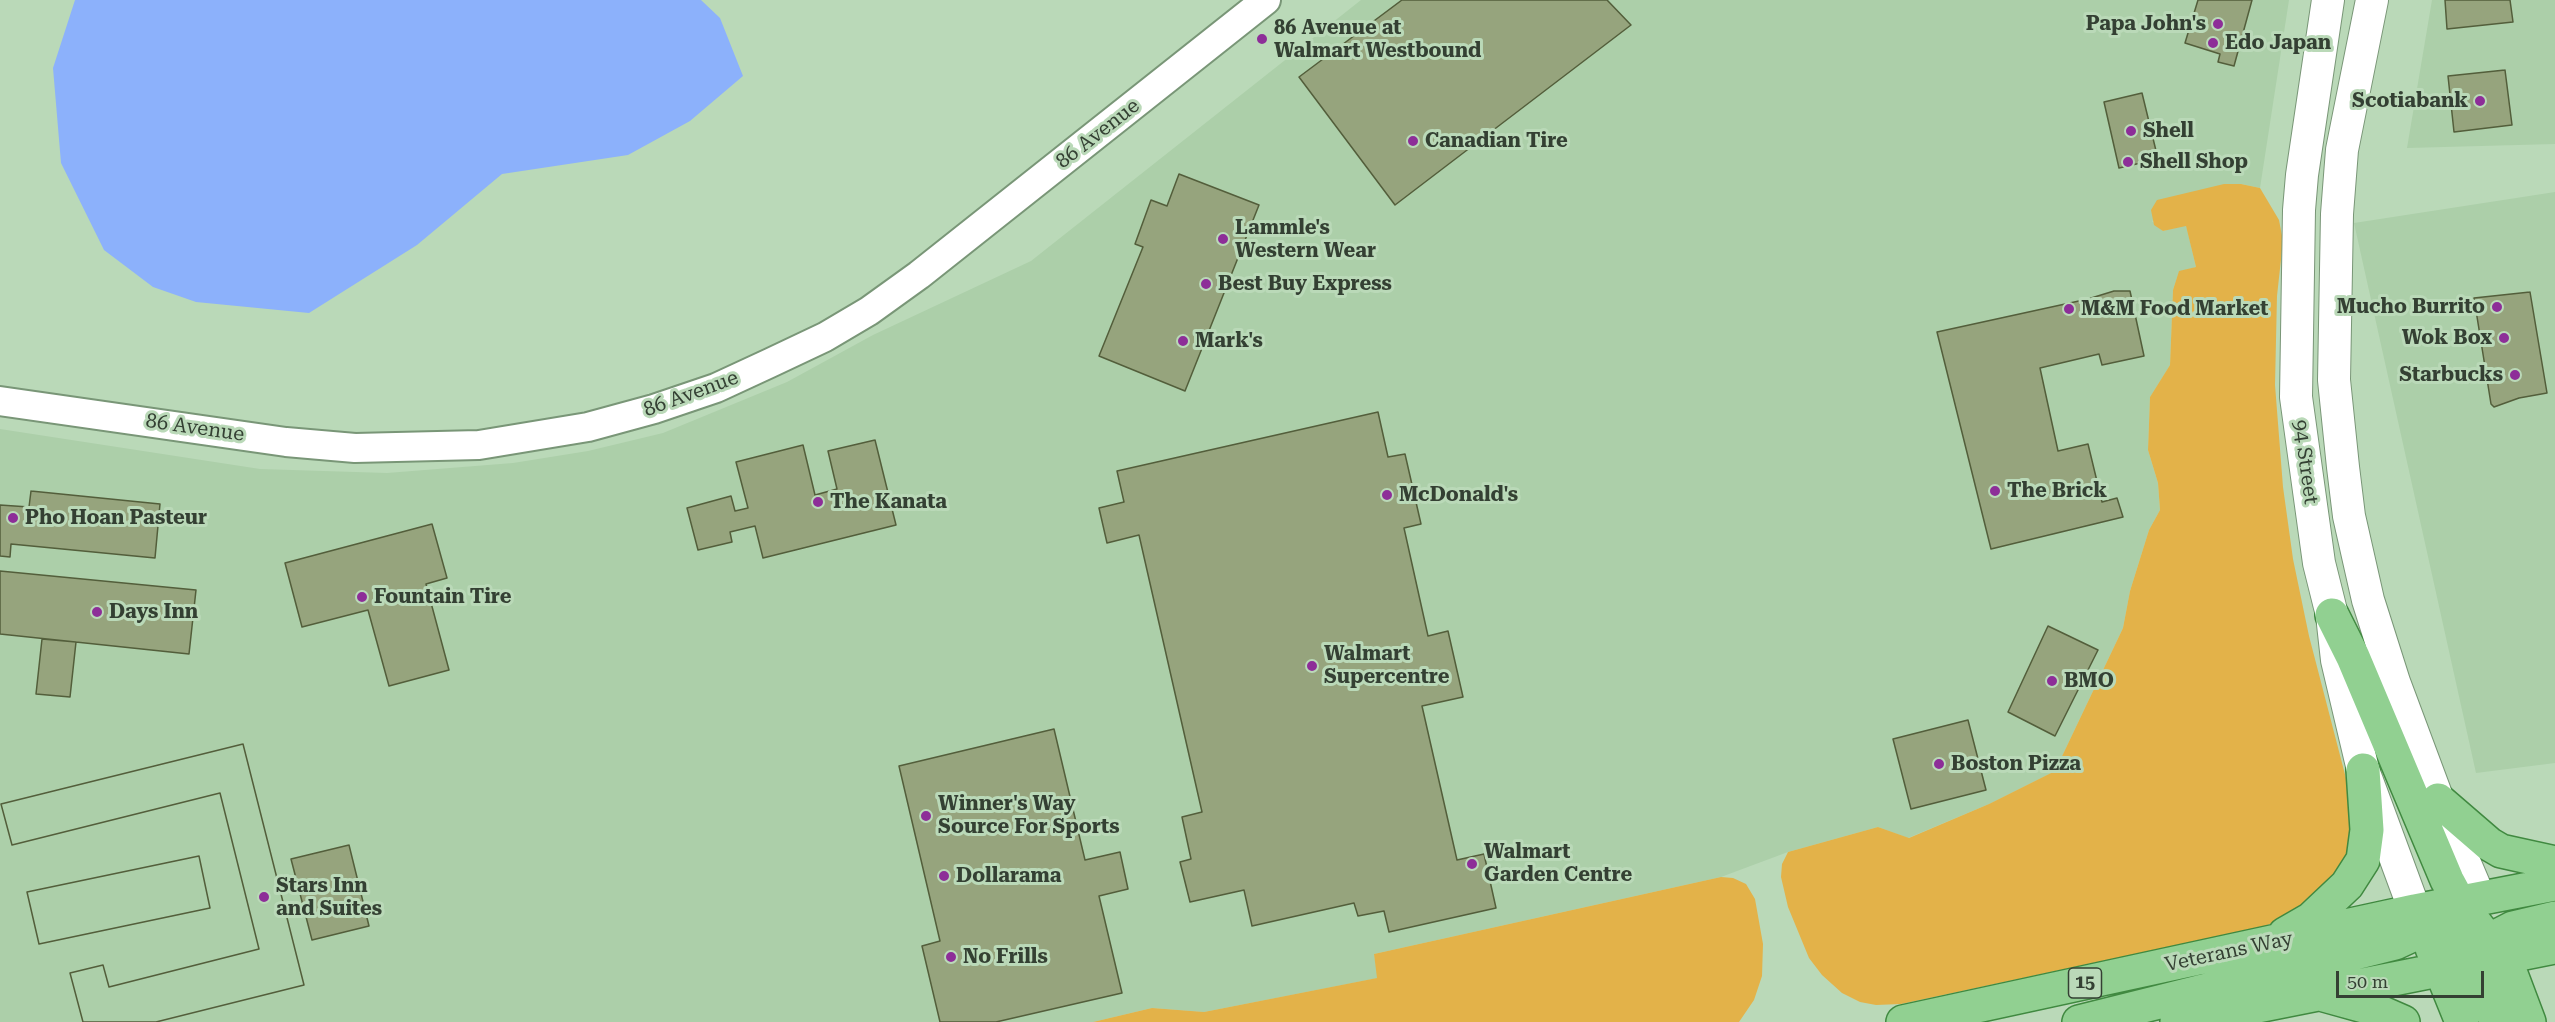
<!DOCTYPE html>
<html>
<head>
<meta charset="utf-8">
<style>
  body { margin:0 }
  #map { position:relative; width:2555px; height:1022px; overflow:hidden; background:#bad9b8; font-family:"Roboto Serif",serif }
  canvas { display:block }
  .scale { position:absolute; left:2336px; top:971px; width:148px; height:27px; box-sizing:border-box; border:3px solid #344033; border-top:0; padding-left:8px; font-size:18px; line-height:21px; white-space:nowrap; color:#344033; -webkit-text-stroke:4px #bad9b8; paint-order:stroke }
</style>
</head>
<body>
<div id="map">
<canvas width="2555" height="1022"></canvas>
<div class="scale">50 m</div>
</div>
<script>
const g = document.querySelector('canvas').getContext('2d');
g.lineJoin = 'round';
function paint(path, color) { g.fillStyle = color; g.fill(path, 'evenodd'); }
const poly = rows => new Path2D(rows.map(r => 'M' + r).join(''));
function strokePath(path, color, width, dash) { g.strokeStyle = color; g.lineWidth = width; g.lineCap = dash ? 'butt' : 'round'; g.setLineDash(dash || []); g.stroke(path); }
function write(font, color, halo, rows, align = 'center') {
  g.font = font + ' "Roboto Serif",serif'; g.lineWidth = 6; g.setLineDash([]); g.textBaseline = 'middle'; g.strokeStyle = halo; g.fillStyle = color; for (const [text, x, y, turn = 0] of rows) {
    g.save(); g.translate(x, y); g.rotate((+turn || 0) * Math.PI / 180); g.textAlign = isNaN(turn) ? turn : align; if (halo) g.strokeText(text, 0, 0); g.fillText(text, 0, 0); g.restore();
  }
}
const built = poly([
  [1361,0,2289,0,2260,188,2241,184,2152,221,2163,231,2186,225,2196,267,2179,272,2173,290,2170,365,2150,397,2148,450,2158,483,2160,510,2149,530,2130,591,2123,628,2055,771,1989,804,1908,838,1878,827,1788,852,1721,877,1374,954,1378,978,1204,1012,1152,1008,1093,1022,0,1022,0,429,260,469,387,473,513,463,588,451,663,433,787,382,873,335,1031,261],
  [2432,0,2555,0,2555,144,2407,148],
  [2555,192,2555,763,2476,773,2354,223]
]);
const green = poly([
  [2224,184,2241,184,2260,188,2279,220,2283,241,2277,296,2275,385,2283,487,2293,559,2309,636,2355,813,2351,842,2344,862,2328,886,2289,917,2262,927,1901,1004,1876,1005,1860,1002,1842,993,1822,975,1809,958,1788,907,1781,877,1782,864,1788,852,1878,827,1909,838,1989,804,2055,771,2123,628,2130,591,2149,530,2160,510,2158,483,2148,450,2150,397,2170,365,2173,290,2179,271,2196,267,2186,226,2163,231,2154,225,2151,210,2157,200],
  [1721,877,1733,878,1746,884,1755,899,1763,944,1762,976,1754,1000,1739,1022,1093,1022,1152,1008,1204,1012,1377,978,1374,954]
]);
const water = poly([
  [75,0,701,0,720,18,743,76,690,121,628,155,502,174,417,245,309,313,196,302,153,287,104,250,61,163,53,68]
]);
const building = poly([
  [1402,0,1607,0,1631,25,1395,205,1299,77,1402,0],
  [2198,0,2252,0,2234,66,2218,62,2220,54,2185,43,2198,0],
  [2445,0,2510,0,2513,22,2447,29,2445,0],
  [2505,70,2512,125,2454,132,2448,76,2505,70],
  [2142,93,2158,159,2119,168,2104,102,2142,93],
  [1179,174,1259,205,1185,391,1099,356,1143,247,1135,244,1151,200,1167,206,1179,174],
  [2114,291,2130,291,2144,356,2102,365,2099,354,2040,368,2058,451,2088,444,2102,502,2117,498,2123,517,1991,549,1937,332,2088,299,2114,291],
  [2530,292,2547,393,2519,398,2494,407,2491,404,2474,298,2530,292],
  [1378,412,1388,457,1405,454,1421,524,1404,528,1428,636,1448,631,1463,697,1422,706,1457,860,1484,854,1496,908,1389,932,1384,911,1358,916,1354,903,1252,926,1244,890,1190,902,1180,862,1191,859,1182,817,1202,812,1139,535,1107,543,1099,508,1124,502,1117,471,1378,412],
  [875,440,896,525,763,558,755,526,730,532,732,542,698,550,687,508,731,496,735,511,748,508,736,462,803,445,815,495,837,489,828,451,875,440],
  [31,491,160,504,155,558,11,544,10,557,0,556,0,505,29,507,31,491],
  [432,524,447,578,426,584,449,670,389,686,368,610,302,627,285,563,432,524],
  [0,571,196,590,189,654,0,634,0,571],
  [2048,626,2098,650,2055,736,2008,712,2048,626],
  [42,639,76,642,70,697,36,694,42,639],
  [1968,720,1986,790,1911,809,1893,739,1968,720],
  [1054,729,1085,860,1120,852,1128,889,1099,896,1122,993,996,1022,940,1022,922,946,940,941,899,766,1054,729],
  [243,744,304,985,156,1022,83,1022,70,973,103,965,109,987,259,949,220,793,12,845,1,804,243,744],
  [243,744,304,985,156,1022,83,1022,70,973,103,965,109,987,259,949,220,793,12,845,1,804,243,744],
  [349,845,369,926,312,940,291,859,349,845],
  [199,856,210,908,39,944,27,892,199,856],
  [199,856,210,908,39,944,27,892,199,856]
]);
const tertiary = poly([
  [0,401,286,442,355,448,479,445,588,427,654,409,716,388,770,363,825,337,869,311,919,275,1266,0]
]);
const secondary = poly([
  [2328,0,2302,175,2299,210,2296,397,2319,563,2332,615,2337,660,2363,770,2415,911],
  [2372,0,2342,150,2337,214,2334,380,2343,467,2349,516,2368,600,2394,682,2438,800,2480,899]
]);
const primary = poly([
  [2332,615,2353,657,2447,880,2460,904,2488,940,2505,956],
  [2438,800,2489,844,2501,851,2555,863],
  [2285,934,2311,919,2347,885,2363,860,2367,830,2363,770],
  [2497,937,2529,1022],
  [2478,946,2513,928,2555,918],
  [2457,947,2471,962,2497,1022],
  [2432,948,2462,1022],
  [2324,995,2371,1008,2403,1022],
  [1903,1022,2415,911,2555,884],
  [2079,1022,2395,943,2453,916],
  [2177,1022,2555,947]
]);
const markers = [
  [2218,24,6,"#8d2e98"],
  [1262,39,6,"#8d2e98"],
  [2213,43,6,"#8d2e98"],
  [2480,101,6,"#8d2e98"],
  [2131,131,6,"#8d2e98"],
  [1413,141,6,"#8d2e98"],
  [2128,162,6,"#8d2e98"],
  [1223,239,6,"#8d2e98"],
  [1206,284,6,"#8d2e98"],
  [2497,307,6,"#8d2e98"],
  [2069,309,6,"#8d2e98"],
  [2504,338,6,"#8d2e98"],
  [1183,341,6,"#8d2e98"],
  [2515,375,6,"#8d2e98"],
  [1995,491,6,"#8d2e98"],
  [1387,495,6,"#8d2e98"],
  [818,502,6,"#8d2e98"],
  [13,518,6,"#8d2e98"],
  [362,597,6,"#8d2e98"],
  [97,612,6,"#8d2e98"],
  [1312,666,6,"#8d2e98"],
  [2052,681,6,"#8d2e98"],
  [1939,764,6,"#8d2e98"],
  [926,816,6,"#8d2e98"],
  [1472,864,6,"#8d2e98"],
  [944,876,6,"#8d2e98"],
  [264,897,6,"#8d2e98"],
  [951,957,6,"#8d2e98"]
];
const shields = [
  [2085,983,33]
];
const shieldNames = [
  ["15",2085,983]
];
const poiNames = [
  ["Papa John's",2206,24,"right"],
  ["86 Avenue at",1274,28],
  ["Walmart Westbound",1274,51],
  ["Edo Japan",2225,43],
  ["Scotiabank",2468,101,"right"],
  ["Shell",2143,131],
  ["Canadian Tire",1425,141],
  ["Shell Shop",2140,162],
  ["Lammle's",1235,228],
  ["Western Wear",1235,251],
  ["Best Buy Express",1218,284],
  ["Mucho Burrito",2485,307,"right"],
  ["M&M Food Market",2081,309],
  ["Wok Box",2492,338,"right"],
  ["Mark's",1195,341],
  ["Starbucks",2503,375,"right"],
  ["The Brick",2007,491],
  ["McDonald's",1399,495],
  ["The Kanata",830,502],
  ["Pho Hoan Pasteur",25,518],
  ["Fountain Tire",374,597],
  ["Days Inn",109,612],
  ["Walmart",1324,654],
  ["Supercentre",1324,677],
  ["BMO",2064,681],
  ["Boston Pizza",1951,764],
  ["Winner's Way",938,804],
  ["Source For Sports",938,827],
  ["Walmart",1484,852],
  ["Garden Centre",1484,875],
  ["Dollarama",956,876],
  ["Stars Inn",276,886],
  ["and Suites",276,909],
  ["No Frills",963,957]
];
const streetNames = [
  ["86 Avenue",1098,134,-38],
  ["86 Avenue",691,394,-20],
  ["86 Avenue",195,428,8],
  ["94 Street",2305,462,82],
  ["Veterans Way",2229,952,-12]
];
paint(built, '#accfa9');
paint(green, '#e3b249');
paint(water, '#8cb1fb');
paint(building, '#96a47d');
strokePath(building, '#535e3b', 1.5);
strokePath(tertiary, '#799677', 32);
strokePath(secondary, '#799677', 34);
strokePath(primary, '#408940', 36);
strokePath(tertiary, '#fff', 28);
strokePath(secondary, '#fff', 32);
strokePath(primary, '#91d091', 33);
for (const [x, y, r, color] of markers) { const dot = new Path2D(); dot.arc(x, y, r, 0, 2 * Math.PI); g.fillStyle = color; g.fill(dot); strokePath(dot, '#bad9b8', 2); }
for (const [x, y, w] of shields) { const box = new Path2D(); box.roundRect(x - w / 2, y - 15, w, 30, 4.5); g.fillStyle = '#bad9b8'; g.fill(box); strokePath(box, '#344033', 1.5); }
write('bold 18px', '#344033', null, shieldNames);
write('bold 20px', '#344033', '#bad9b8', poiNames, 'left');
write('20px', '#344033', '#bad9b8', streetNames);
</script>
</body>
</html>
